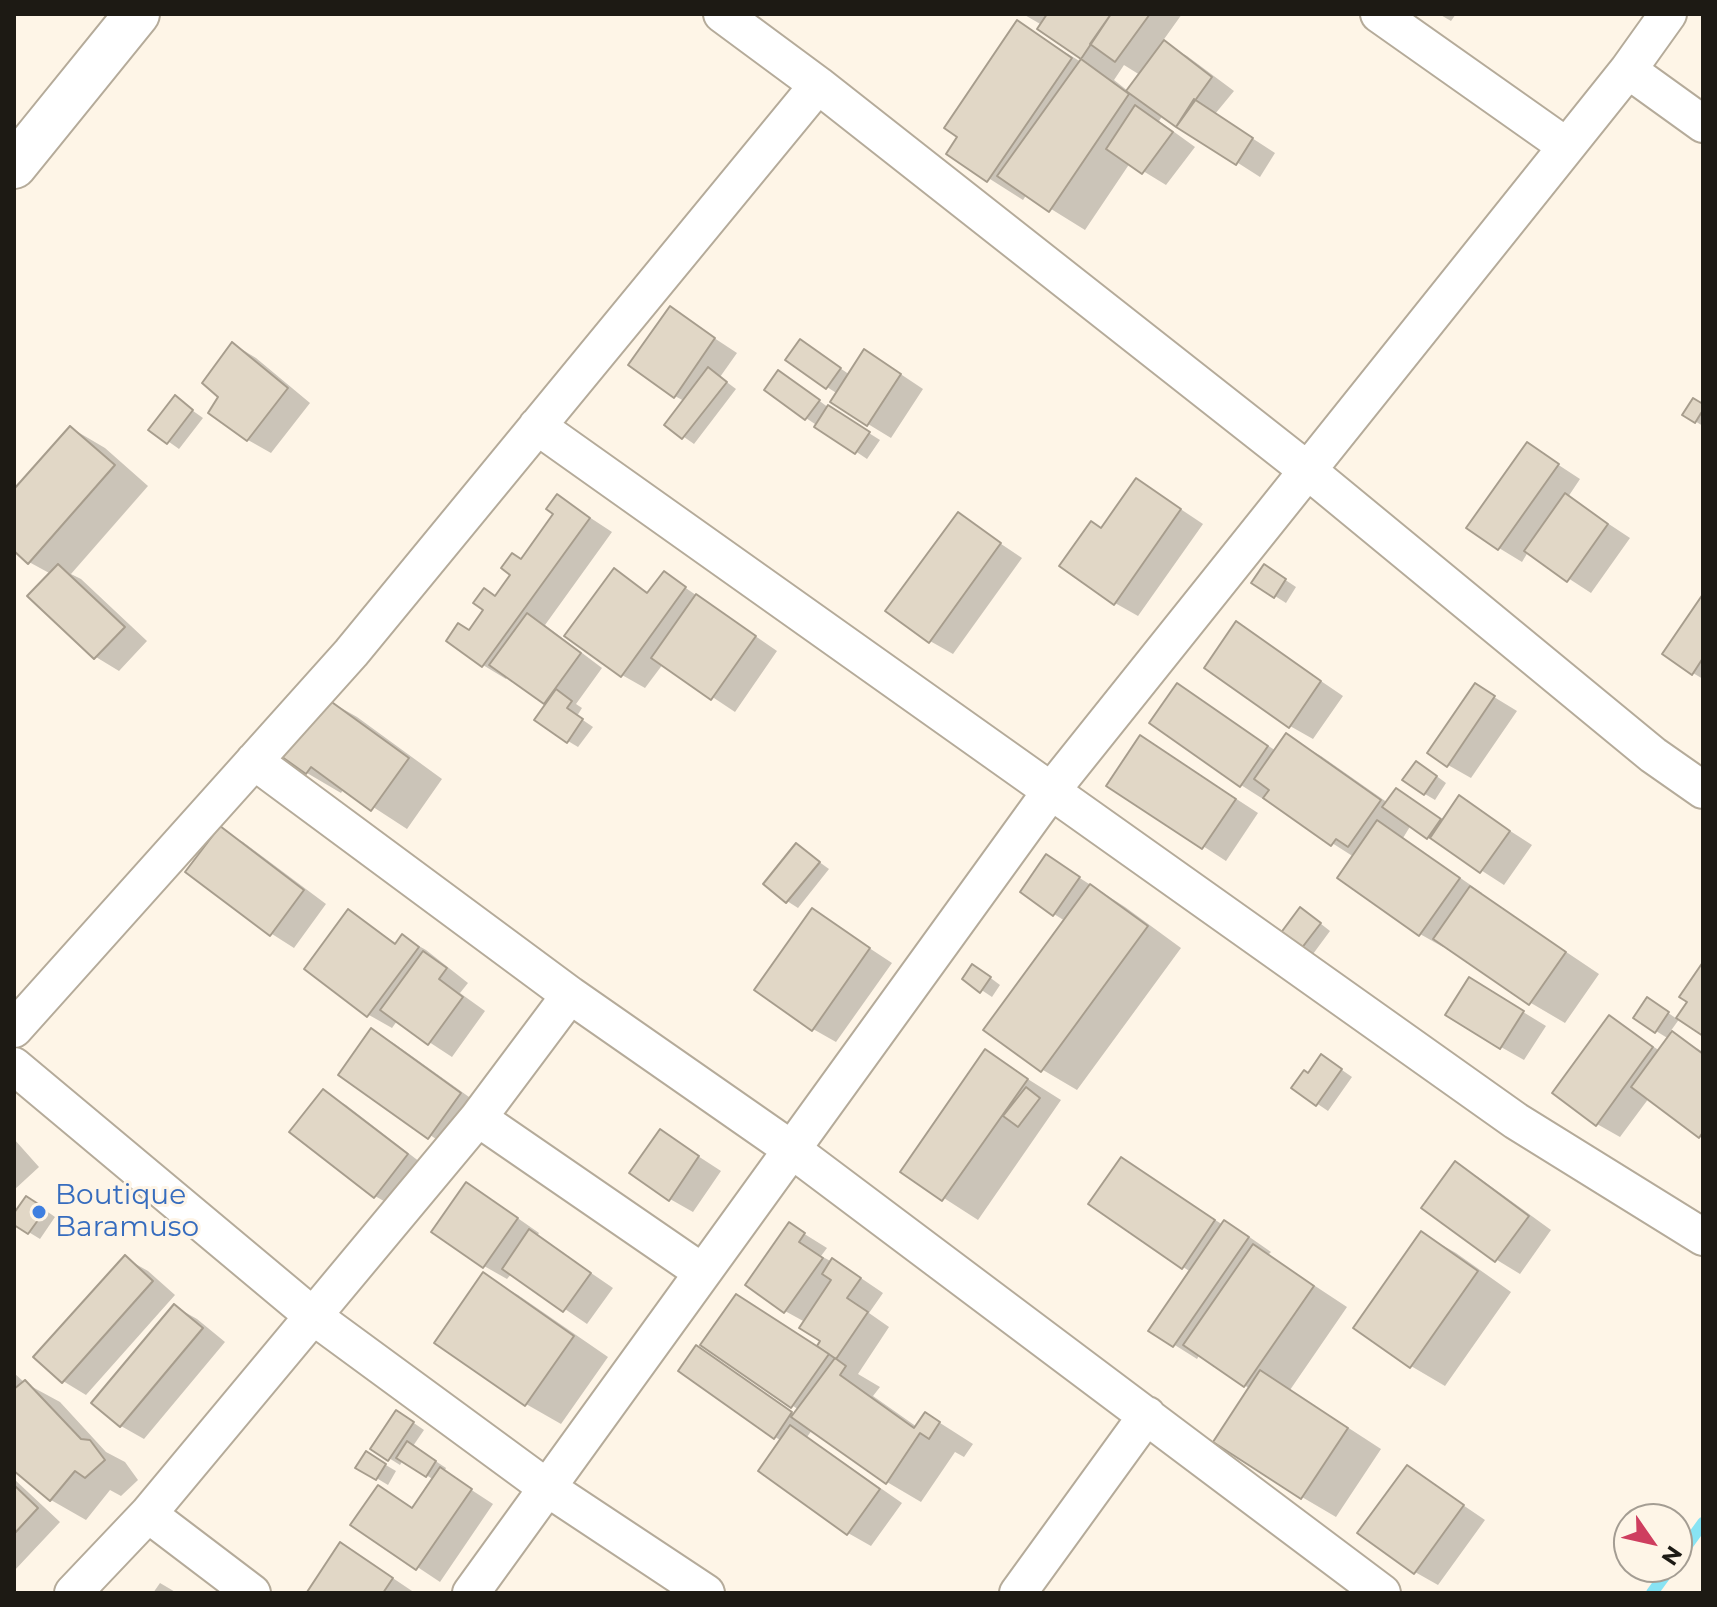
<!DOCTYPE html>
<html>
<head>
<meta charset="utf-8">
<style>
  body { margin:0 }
  #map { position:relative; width:1717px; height:1607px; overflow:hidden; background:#fef5e7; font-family:Montserrat,sans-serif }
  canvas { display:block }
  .frame { position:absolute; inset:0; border:16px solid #1d1a14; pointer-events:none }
  .north { position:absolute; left:1613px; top:1503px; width:80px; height:80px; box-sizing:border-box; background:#fef5e7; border:2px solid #a49d93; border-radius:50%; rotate:124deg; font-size:22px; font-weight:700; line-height:32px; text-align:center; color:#1d1a14 }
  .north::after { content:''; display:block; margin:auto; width:28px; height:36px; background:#ce3e5f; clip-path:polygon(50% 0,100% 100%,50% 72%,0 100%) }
</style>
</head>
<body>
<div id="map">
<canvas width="1717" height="1607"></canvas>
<div class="frame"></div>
<div class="north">N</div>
</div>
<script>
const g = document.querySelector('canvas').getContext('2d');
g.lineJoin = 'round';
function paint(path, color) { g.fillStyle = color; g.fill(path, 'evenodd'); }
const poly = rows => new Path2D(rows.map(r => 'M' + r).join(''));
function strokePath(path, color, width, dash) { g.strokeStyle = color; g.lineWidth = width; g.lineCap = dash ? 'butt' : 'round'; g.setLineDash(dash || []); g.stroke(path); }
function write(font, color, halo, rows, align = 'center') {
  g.font = font + ' Montserrat,sans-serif'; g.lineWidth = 6; g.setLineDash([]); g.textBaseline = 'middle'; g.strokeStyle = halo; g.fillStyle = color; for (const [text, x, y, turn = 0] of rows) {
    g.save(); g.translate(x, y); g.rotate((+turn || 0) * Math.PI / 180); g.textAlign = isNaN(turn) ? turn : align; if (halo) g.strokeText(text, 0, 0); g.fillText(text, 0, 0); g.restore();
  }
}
const shadow = poly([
  [1023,14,1182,14,1162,42,1187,56,1234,91,1215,114,1275,153,1260,177,1163,115,1159,121,1195,147,1166,185,1130,163,1085,230,1027,194,1023,200,949,153,1018,23,1081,62,1083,59,1040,28,1042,25],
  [1124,65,1140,75,1128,91,1114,80],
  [1439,14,1456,14,1451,21],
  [670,309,737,353,720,377,736,389,694,444,667,425,684,401,675,396],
  [233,344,256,358,310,403,271,453,248,440,221,396],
  [811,348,850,375,887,365,923,389,891,438,868,424,838,394,827,387],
  [790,379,829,408,880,440,867,459,806,418],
  [175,398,203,418,179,449,151,429],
  [1703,405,1703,426,1685,415],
  [71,428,105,448,148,486,71,574,81,579,147,641,119,671,96,657,30,596,51,574,29,562,14,548,14,493],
  [1528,445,1580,479,1568,497,1630,538,1591,593,1528,552,1522,562,1499,548],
  [1137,480,1203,524,1138,616,1115,603,1102,530],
  [557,496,612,532,545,625,602,668,576,704,582,708,577,716,593,727,578,747,568,741,547,704,508,676,506,679,483,665,448,640,470,632,497,597,556,514],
  [958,515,1022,558,953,654,930,641],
  [614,571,649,593,664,573,777,651,735,712,663,664,645,688,622,675],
  [1275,573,1296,587,1286,603,1275,596],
  [1703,598,1703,679,1693,673],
  [1237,624,1343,696,1313,739,1290,726],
  [1178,685,1276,751,1286,736,1321,756,1388,803,1407,797,1443,822,1459,798,1532,845,1504,885,1411,825,1403,838,1482,893,1480,894,1599,974,1565,1023,1531,1003,1445,945,1443,947,1420,934,1354,857,1241,785],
  [1476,686,1517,711,1471,778,1448,765],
  [322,697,357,717,442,779,407,829,344,788,341,793,307,773],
  [1141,737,1258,813,1226,861,1109,785],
  [1427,769,1446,783,1435,800,1425,794],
  [220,829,243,842,326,904,294,948,272,934,188,872],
  [797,846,829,869,798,908,787,901],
  [1047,857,1125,907,1181,948,1077,1090,1043,1070,986,1029,1065,921,1054,914],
  [813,911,892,963,836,1042,813,1029],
  [348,912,397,944,403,937,426,950,468,983,460,993,485,1011,452,1057,397,1021,392,1028,369,1015,306,968],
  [1311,916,1330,931,1313,954,1283,934],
  [1703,966,1703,1034,1680,1018,1670,1032,1703,1052,1703,1138,1649,1098,1620,1137,1597,1124,1609,1017,1660,1051,1669,1039,1656,1031,1658,1006,1677,1019,1690,1001],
  [984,973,1000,985,992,997,965,979],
  [1492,993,1546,1026,1524,1060,1501,1047],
  [372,1030,395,1044,483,1107,452,1150,341,1074],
  [985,1052,1061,1100,978,1220,902,1171],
  [1332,1063,1352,1077,1328,1111,1294,1088,1308,1075],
  [323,1092,346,1105,429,1169,398,1209,375,1196],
  [661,1132,721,1171,693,1212,670,1199],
  [14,1139,39,1167,14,1190],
  [1122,1159,1223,1225,1225,1223,1248,1236,1271,1252,1268,1255,1347,1307,1290,1390,1381,1449,1336,1517,1302,1497,1250,1389,1200,1354,1197,1359,1151,1330,1191,1272,1183,1267],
  [1455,1164,1478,1177,1551,1230,1520,1274,1497,1260,1424,1207],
  [489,1198,539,1233,537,1236,613,1288,587,1324,512,1273,507,1279,484,1266],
  [38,1205,55,1217,40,1239,14,1223,14,1217],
  [790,1225,827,1248,821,1256,855,1274,883,1293,869,1313,889,1327,858,1374,880,1387,873,1396,917,1427,926,1414,973,1444,964,1457,955,1452,921,1502,887,1482,812,1430,807,1437,902,1503,871,1546,848,1533,782,1441,775,1437,719,1361,795,1415,799,1410,703,1345,818,1347,822,1341,805,1322,785,1311],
  [1421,1233,1456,1253,1511,1292,1445,1386,1411,1366],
  [125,1258,148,1271,175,1295,86,1395,63,1381],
  [483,1275,518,1295,608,1357,561,1424,526,1404,436,1342],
  [174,1306,197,1319,225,1342,144,1439,121,1426,94,1402],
  [14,1373,25,1383,60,1402,106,1452,125,1462,138,1480,121,1496,110,1490,86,1520,51,1500,14,1468],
  [408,1419,424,1430,413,1446,446,1468,444,1472,493,1504,440,1582,353,1524,378,1487,414,1509,434,1480,403,1460,400,1465,373,1448],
  [367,1454,396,1471,388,1485,358,1467],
  [1407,1467,1485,1520,1438,1585,1415,1572],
  [14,1479,60,1522,14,1571],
  [363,1558,415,1593,313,1593,310,1591],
  [160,1583,177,1593,153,1593]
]);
const stream = poly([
  [1677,1559,1703,1523],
  [1652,1593,1671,1567]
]);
const building = poly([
  [1047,14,1111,14,1081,59,1037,29,1047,14],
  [1111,14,1150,14,1115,62,1090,44,1111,14],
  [1017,20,1072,58,987,182,946,154,957,137,944,128,1017,20],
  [1164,40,1212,77,1176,127,1126,91,1164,40],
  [1081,59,1129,94,1049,212,997,176,1081,59],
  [1194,99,1253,138,1236,165,1176,127,1194,99],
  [1135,105,1173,132,1142,174,1106,149,1135,105],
  [670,306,715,338,674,398,628,365,670,306],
  [800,339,841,368,826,389,785,360,800,339],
  [232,342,288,388,247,441,208,413,218,397,202,383,232,342],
  [864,349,901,374,867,426,830,402,864,349],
  [708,367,727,382,682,439,664,425,708,367],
  [778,370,820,400,805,420,764,390,778,370],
  [175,395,193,410,167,444,148,430,175,395],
  [1693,398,1703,404,1703,410,1695,423,1682,415,1693,398],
  [828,405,870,432,855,454,814,427,828,405],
  [70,426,115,465,28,564,14,551,14,489,70,426],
  [1527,442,1559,464,1498,550,1466,528,1527,442],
  [1136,478,1181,509,1114,605,1059,566,1091,521,1101,528,1136,478],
  [1565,493,1608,524,1567,582,1524,551,1565,493],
  [557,494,590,518,482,667,446,641,458,623,469,630,483,610,473,603,484,588,495,596,510,575,501,568,512,553,521,559,553,514,546,509,557,494],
  [958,512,1001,543,929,643,885,611,958,512],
  [58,564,125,627,94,659,27,596,58,564],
  [1264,564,1286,579,1274,598,1251,583,1264,564],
  [614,568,647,593,664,571,686,587,621,677,564,636,614,568],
  [696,594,756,636,711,700,651,658,696,594],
  [1703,594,1703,658,1692,675,1662,654,1703,594],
  [527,613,581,653,544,704,489,665,527,613],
  [1236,621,1321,681,1289,728,1204,668,1236,621],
  [1177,683,1268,746,1240,787,1149,723,1177,683],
  [1475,683,1495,696,1447,767,1427,753,1475,683],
  [556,689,572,701,567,708,583,719,567,743,534,720,556,689],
  [322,695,409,758,371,811,311,767,306,774,278,754,322,695],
  [1286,733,1381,800,1348,847,1336,839,1331,846,1263,798,1269,790,1254,779,1286,733],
  [1140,735,1236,799,1202,849,1106,786,1140,735],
  [1416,761,1437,776,1424,795,1402,780,1416,761],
  [1396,788,1441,819,1427,839,1382,807,1396,788],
  [1459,795,1510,831,1480,873,1430,838,1459,795],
  [1377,820,1460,878,1419,936,1337,878,1377,820],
  [220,826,304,890,270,936,185,872,220,826],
  [796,843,820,862,786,903,763,884,796,843],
  [1046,854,1080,877,1053,916,1020,892,1046,854],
  [1090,884,1148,926,1041,1072,983,1030,1090,884],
  [1470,886,1566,952,1529,1005,1433,939,1470,886],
  [1300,907,1321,923,1301,949,1280,934,1300,907],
  [812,908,870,948,812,1031,754,990,812,908],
  [348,909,395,944,402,934,419,947,367,1017,304,969,348,909],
  [423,951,447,968,439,979,463,997,428,1045,380,1010,423,951],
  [1703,962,1703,1036,1676,1018,1687,1002,1679,997,1703,962],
  [972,964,991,977,980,993,962,979,972,964],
  [1469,977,1524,1011,1500,1049,1445,1015,1469,977],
  [1647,997,1669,1012,1655,1033,1633,1018,1647,997],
  [1609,1015,1653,1047,1596,1126,1552,1093,1609,1015],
  [371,1028,461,1093,428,1139,338,1075,371,1028],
  [1672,1031,1703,1054,1703,1132,1699,1138,1631,1087,1672,1031],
  [985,1049,1028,1079,942,1201,900,1172,985,1049],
  [1321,1054,1342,1069,1316,1106,1291,1088,1304,1070,1308,1073,1321,1054],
  [1026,1087,1040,1098,1018,1127,1003,1116,1026,1087],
  [323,1089,408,1154,374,1198,289,1132,323,1089],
  [660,1129,699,1156,669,1201,629,1173,660,1129],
  [1121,1157,1215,1220,1182,1269,1088,1204,1121,1157],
  [1455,1161,1529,1216,1495,1262,1421,1208,1455,1161],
  [466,1182,518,1218,483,1268,431,1232,466,1182],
  [26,1196,46,1209,28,1234,14,1225,14,1213,26,1196],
  [1224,1220,1249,1237,1173,1347,1148,1331,1224,1220],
  [789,1222,805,1233,799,1242,823,1258,784,1313,745,1285,789,1222],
  [529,1229,591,1273,563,1312,502,1269,529,1229],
  [1421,1231,1478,1271,1410,1368,1353,1328,1421,1231],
  [1253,1244,1314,1286,1244,1387,1183,1345,1253,1244],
  [125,1255,153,1281,62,1383,33,1357,125,1255],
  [832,1258,861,1278,847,1298,868,1312,836,1359,817,1346,820,1341,799,1328,831,1280,822,1274,832,1258],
  [483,1272,574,1336,525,1406,434,1343,483,1272],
  [736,1294,829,1354,791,1408,700,1345,736,1294],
  [174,1304,203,1328,120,1427,91,1403,174,1304],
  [696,1345,792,1412,774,1439,678,1371,696,1345],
  [835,1358,846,1366,840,1375,914,1428,925,1412,940,1422,929,1439,920,1433,886,1484,791,1417,835,1358],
  [1260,1370,1348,1428,1301,1499,1213,1442,1260,1370],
  [25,1380,81,1439,90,1440,105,1460,85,1478,75,1471,50,1501,14,1471,14,1389,25,1380],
  [396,1410,414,1422,388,1461,370,1449,396,1410],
  [790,1425,880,1489,847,1535,758,1471,790,1425],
  [407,1441,436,1461,426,1477,396,1458,407,1441],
  [366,1451,386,1464,376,1480,355,1468,366,1451],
  [1407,1465,1464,1505,1414,1574,1357,1533,1407,1465],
  [440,1467,472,1489,416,1570,350,1525,378,1485,412,1508,440,1467],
  [14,1485,38,1508,14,1534,14,1485],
  [340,1542,393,1578,383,1593,307,1592,340,1542]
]);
const street = poly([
  [722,14,818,85,1307,470,1653,755,1703,790],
  [1379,14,1566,146],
  [1628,70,1703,124],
  [537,426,1516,1121,1703,1237],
  [254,761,570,995,791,1149,1382,1593],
  [14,1029,351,653,818,85],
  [14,1066,313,1316,546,1487,706,1593],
  [478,1118,702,1272],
  [148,1514,252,1593],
  [73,1593,148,1514,478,1118,570,995],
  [471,1593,1051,791,1628,70,1668,14],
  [1018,1593,1147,1415]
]);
const secondary = poly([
  [14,166,137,14]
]);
const markers = [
  [39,1212,8,"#3f7fe0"]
];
const shopNames = [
  ["Boutique",55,1196],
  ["Baramuso",55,1228]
];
paint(shadow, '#0003');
strokePath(stream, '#88e3f3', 12);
paint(building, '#e1d7c6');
strokePath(building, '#a79d8d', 2);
strokePath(street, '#b5ab9a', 40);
strokePath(secondary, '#b5ab9a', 48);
strokePath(street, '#fff', 36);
strokePath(secondary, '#fff', 44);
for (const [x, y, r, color] of markers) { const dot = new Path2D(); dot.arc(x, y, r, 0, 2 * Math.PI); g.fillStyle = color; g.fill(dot); strokePath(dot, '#fef5e7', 3); }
write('28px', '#366cbe', '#fef5e7', shopNames, 'left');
</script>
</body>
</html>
